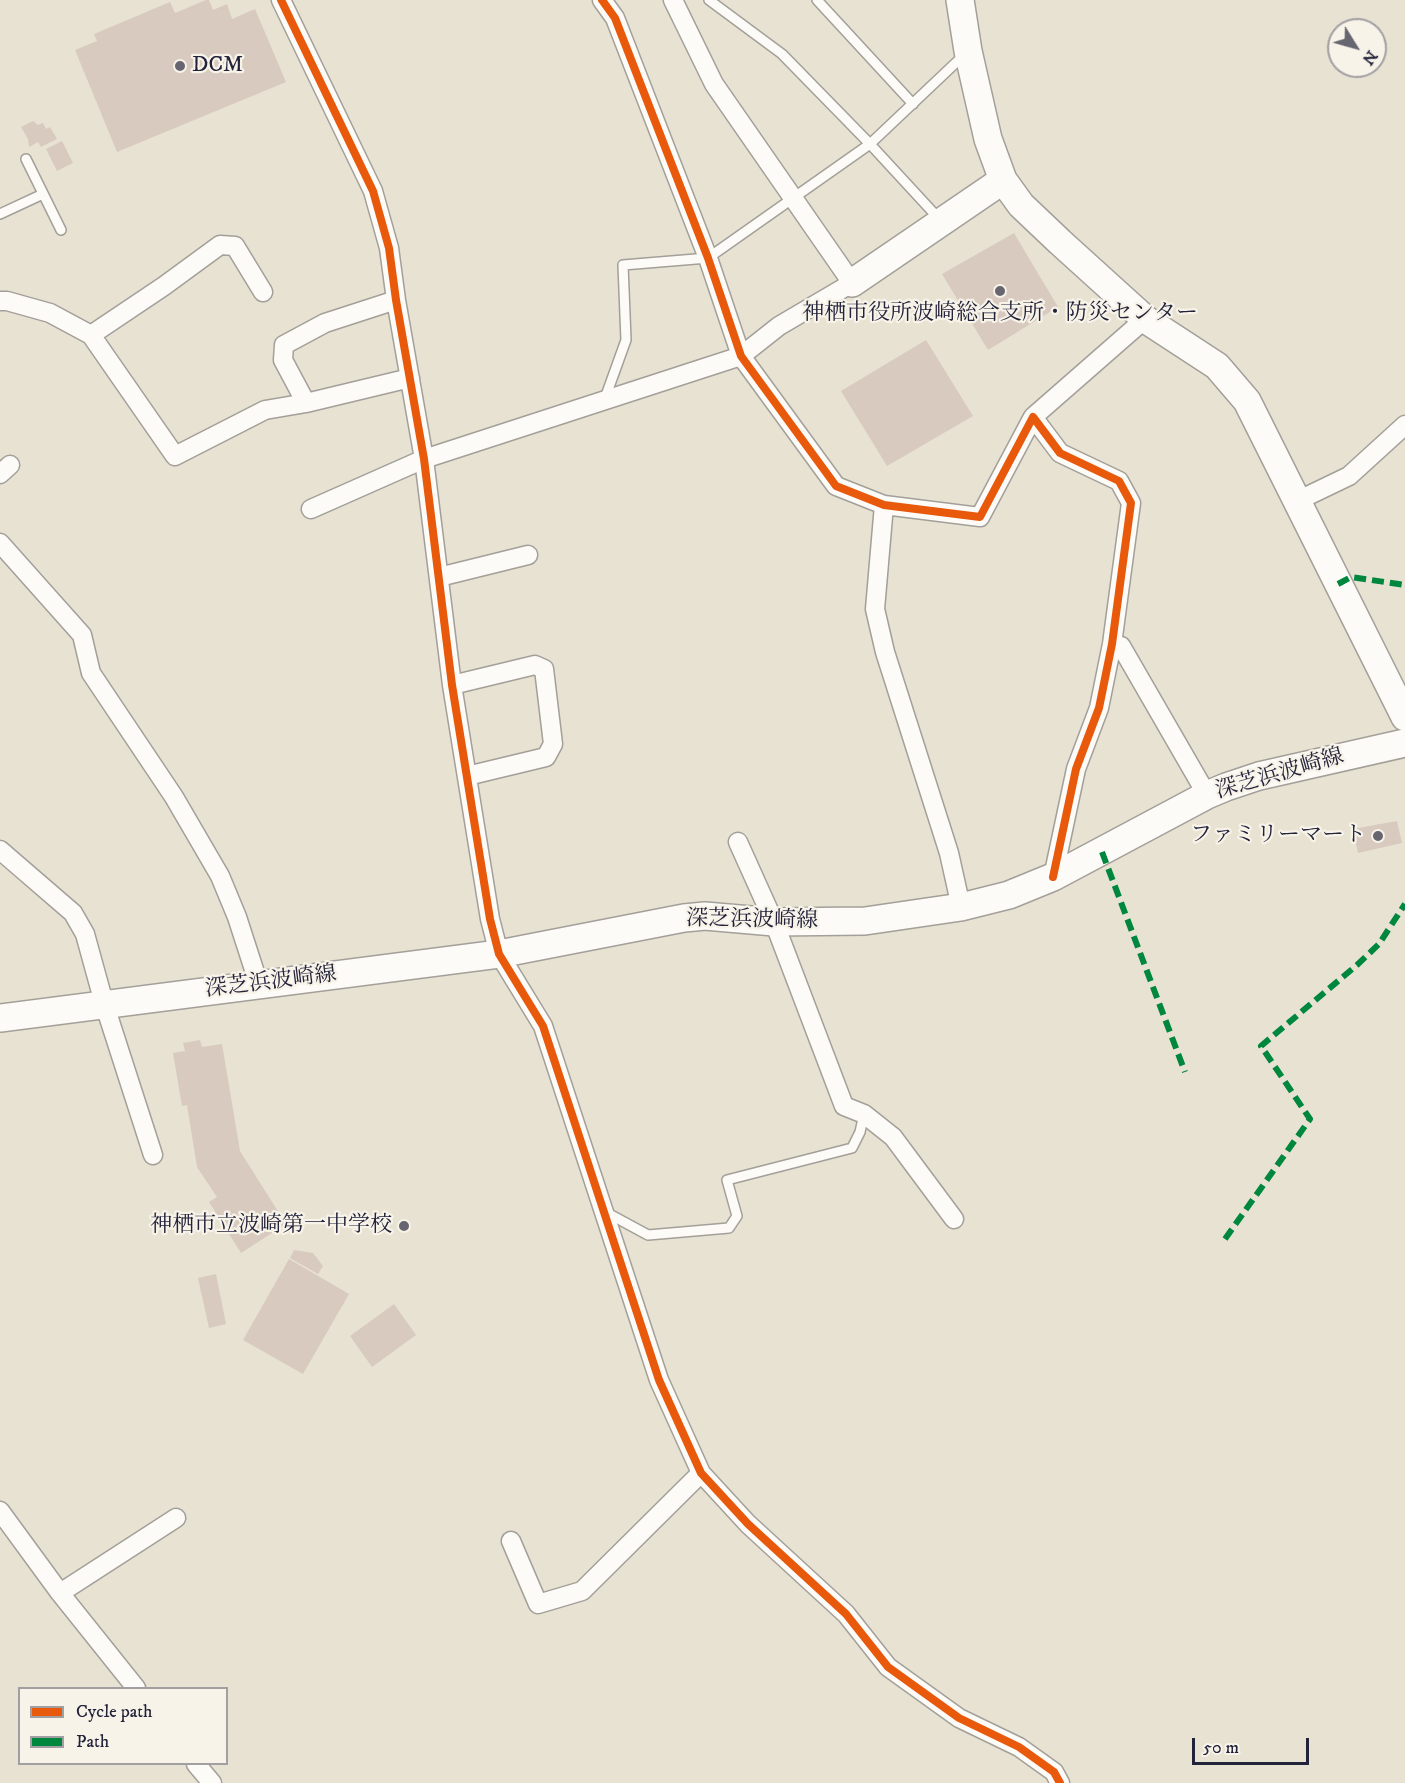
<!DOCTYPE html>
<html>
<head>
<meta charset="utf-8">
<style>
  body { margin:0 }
  #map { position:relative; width:1405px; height:1783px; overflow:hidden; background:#e8e2d2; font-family:"IM FELL DW Pica",serif }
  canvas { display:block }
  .legend { position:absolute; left:18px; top:1687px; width:210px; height:78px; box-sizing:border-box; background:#f7f3e8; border:2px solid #a29fa3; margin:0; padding:8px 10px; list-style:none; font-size:18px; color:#22223b }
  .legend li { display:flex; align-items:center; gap:12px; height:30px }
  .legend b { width:30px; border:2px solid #a29fa3 }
  .north { position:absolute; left:1327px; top:18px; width:60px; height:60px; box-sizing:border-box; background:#f7f3e8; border:2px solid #a29fa3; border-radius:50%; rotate:127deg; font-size:16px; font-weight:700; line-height:24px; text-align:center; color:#22223b }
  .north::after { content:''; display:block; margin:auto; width:21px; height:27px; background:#676570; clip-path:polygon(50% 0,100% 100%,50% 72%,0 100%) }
  .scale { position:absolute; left:1192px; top:1738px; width:117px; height:27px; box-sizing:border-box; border:3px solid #22223b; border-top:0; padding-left:8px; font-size:18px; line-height:21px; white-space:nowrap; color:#22223b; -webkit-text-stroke:4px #f7f3e8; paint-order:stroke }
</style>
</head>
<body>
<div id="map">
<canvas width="1405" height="1783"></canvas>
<ul class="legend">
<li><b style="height:8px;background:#e8590c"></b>Cycle path</li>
<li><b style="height:8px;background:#00873e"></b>Path</li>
</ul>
<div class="north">N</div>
<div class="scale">50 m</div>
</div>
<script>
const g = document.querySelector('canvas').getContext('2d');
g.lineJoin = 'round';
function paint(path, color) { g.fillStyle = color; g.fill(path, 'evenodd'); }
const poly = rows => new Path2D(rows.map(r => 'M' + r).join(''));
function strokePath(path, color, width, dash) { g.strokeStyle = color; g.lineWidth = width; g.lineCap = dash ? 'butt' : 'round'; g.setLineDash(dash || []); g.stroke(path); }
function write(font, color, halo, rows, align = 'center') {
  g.font = font + ' "IM FELL DW Pica","Noto Serif JP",serif'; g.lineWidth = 4.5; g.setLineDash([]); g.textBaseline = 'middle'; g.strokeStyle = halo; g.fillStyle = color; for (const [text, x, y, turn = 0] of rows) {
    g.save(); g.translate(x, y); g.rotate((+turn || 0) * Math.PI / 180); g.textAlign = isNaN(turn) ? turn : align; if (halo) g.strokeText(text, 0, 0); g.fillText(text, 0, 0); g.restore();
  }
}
const building = poly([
  [206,0,209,0,213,10,227,4,232,19,255,9,286,82,117,152,75,50,97,41,94,34,170,2,175,13],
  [33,121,38,125,43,123,46,129,50,127,57,139,41,147,38,142,29,147,28,139,21,127],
  [62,141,73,163,57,171,46,149],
  [1014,233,1058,307,988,350,942,274],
  [926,340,973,416,887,466,841,391],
  [1397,821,1402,843,1358,853,1353,829],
  [200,1040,202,1047,222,1044,240,1151,286,1224,241,1253,209,1202,217,1197,197,1167,187,1105,182,1106,173,1053,185,1051,183,1043],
  [294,1250,313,1253,323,1266,318,1274,290,1258],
  [289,1259,349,1294,303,1374,243,1340],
  [216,1274,226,1324,209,1328,198,1278],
  [394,1304,416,1335,372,1367,350,1336]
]);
const lane = poly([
  [709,0,782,54,870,144,941,221],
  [817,0,913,104],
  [26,159,61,230],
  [0,214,43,194],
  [604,401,626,340,623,265,708,258,870,144,964,55],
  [606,1216,611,1215,648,1235,729,1228,737,1216,727,1180,852,1148,860,1132,864,1114]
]);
const street = poly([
  [281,0,373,191,389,248,396,300,424,459,452,685,490,919,499,954,543,1026,659,1380,701,1473,748,1524,846,1614,888,1667,959,1718,1019,1747,1054,1772,1060,1783],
  [602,0,615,18,708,258,741,356,836,486,884,505,980,517,1033,417,1060,453,1119,481,1131,503,1112,644,1099,708,1076,769,1053,877],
  [263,292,235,246,220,245,164,286,91,335,175,456,265,410,306,403,410,378],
  [0,301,7,301,50,313,91,335],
  [306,403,283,360,284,345,325,323,396,300],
  [1033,417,1145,319],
  [0,474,10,465],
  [1297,501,1349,476,1405,425],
  [884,505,875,609,885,652,949,853,961,907],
  [311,509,424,459,741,356,779,326,852,283,714,84,673,0],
  [0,543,82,635,91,673,174,797,220,876,237,917,259,985],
  [439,577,528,555],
  [1112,644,1121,646,1207,795],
  [452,685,535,665,544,669,553,744,546,757,467,776],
  [738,842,774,922,844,1106,864,1114,893,1137,954,1219],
  [0,850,73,913,85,934,104,1003,153,1155],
  [0,1511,60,1593,136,1688],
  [511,1541,538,1604,582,1591,701,1473],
  [60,1593,176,1518],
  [196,1764,212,1783]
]);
const secondary = poly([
  [960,0,968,51,988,139,1003,180,1021,205,1060,242,1145,319,1217,366,1247,401,1405,717],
  [852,283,1003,180],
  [0,1018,499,954,684,918,705,916,774,922,865,921,961,907,1009,895,1053,877,1207,795,1226,787,1259,776,1405,743]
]);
const quiet = poly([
  [1338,584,1351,577,1405,585],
  [1102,852,1185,1072],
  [1225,1239,1310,1119,1261,1046,1357,965,1379,944,1405,904]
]);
const cycleway = poly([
  [281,0,373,191,389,248,396,300,424,459,452,685,490,919,499,954,543,1026,659,1380,701,1473,748,1524,846,1614,888,1667,959,1718,1019,1747,1054,1772,1060,1783],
  [602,0,615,18,708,258,741,356,836,486,884,505,980,517,1033,417,1060,453,1119,481,1131,503,1112,644,1099,708,1076,769,1053,877]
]);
const markers = [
  [180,66,6,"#676570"],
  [1000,291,6,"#676570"],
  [1378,836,6,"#676570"],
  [404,1226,6,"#676570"]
];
const poiNames = [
  ["DCM",192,66,"left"],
  ["神栖市役所波崎総合支所・防災センター",1000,314,"center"],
  ["ファミリーマート",1366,836],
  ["神栖市立波崎第一中学校",392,1226]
];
const streetNames = [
  ["深芝浜波崎線",1280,775,-16],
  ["深芝浜波崎線",752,921,1],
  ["深芝浜波崎線",271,983,-7]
];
paint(building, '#d8cabf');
strokePath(lane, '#a39f99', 12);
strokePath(street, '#a39f99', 21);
strokePath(secondary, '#a39f99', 30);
strokePath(lane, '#fcfbf8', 9);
strokePath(street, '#fcfbf8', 18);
strokePath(secondary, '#fcfbf8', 27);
strokePath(quiet, '#00873e', 6, [12, 6]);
strokePath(cycleway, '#e8590c', 8);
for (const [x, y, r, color] of markers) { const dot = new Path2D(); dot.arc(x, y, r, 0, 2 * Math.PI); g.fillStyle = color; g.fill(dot); strokePath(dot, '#f7f3e8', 2); }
write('22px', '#22223b', '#f7f3e8', poiNames, 'right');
write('22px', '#22223b', '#f7f3e8', streetNames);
</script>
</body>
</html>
